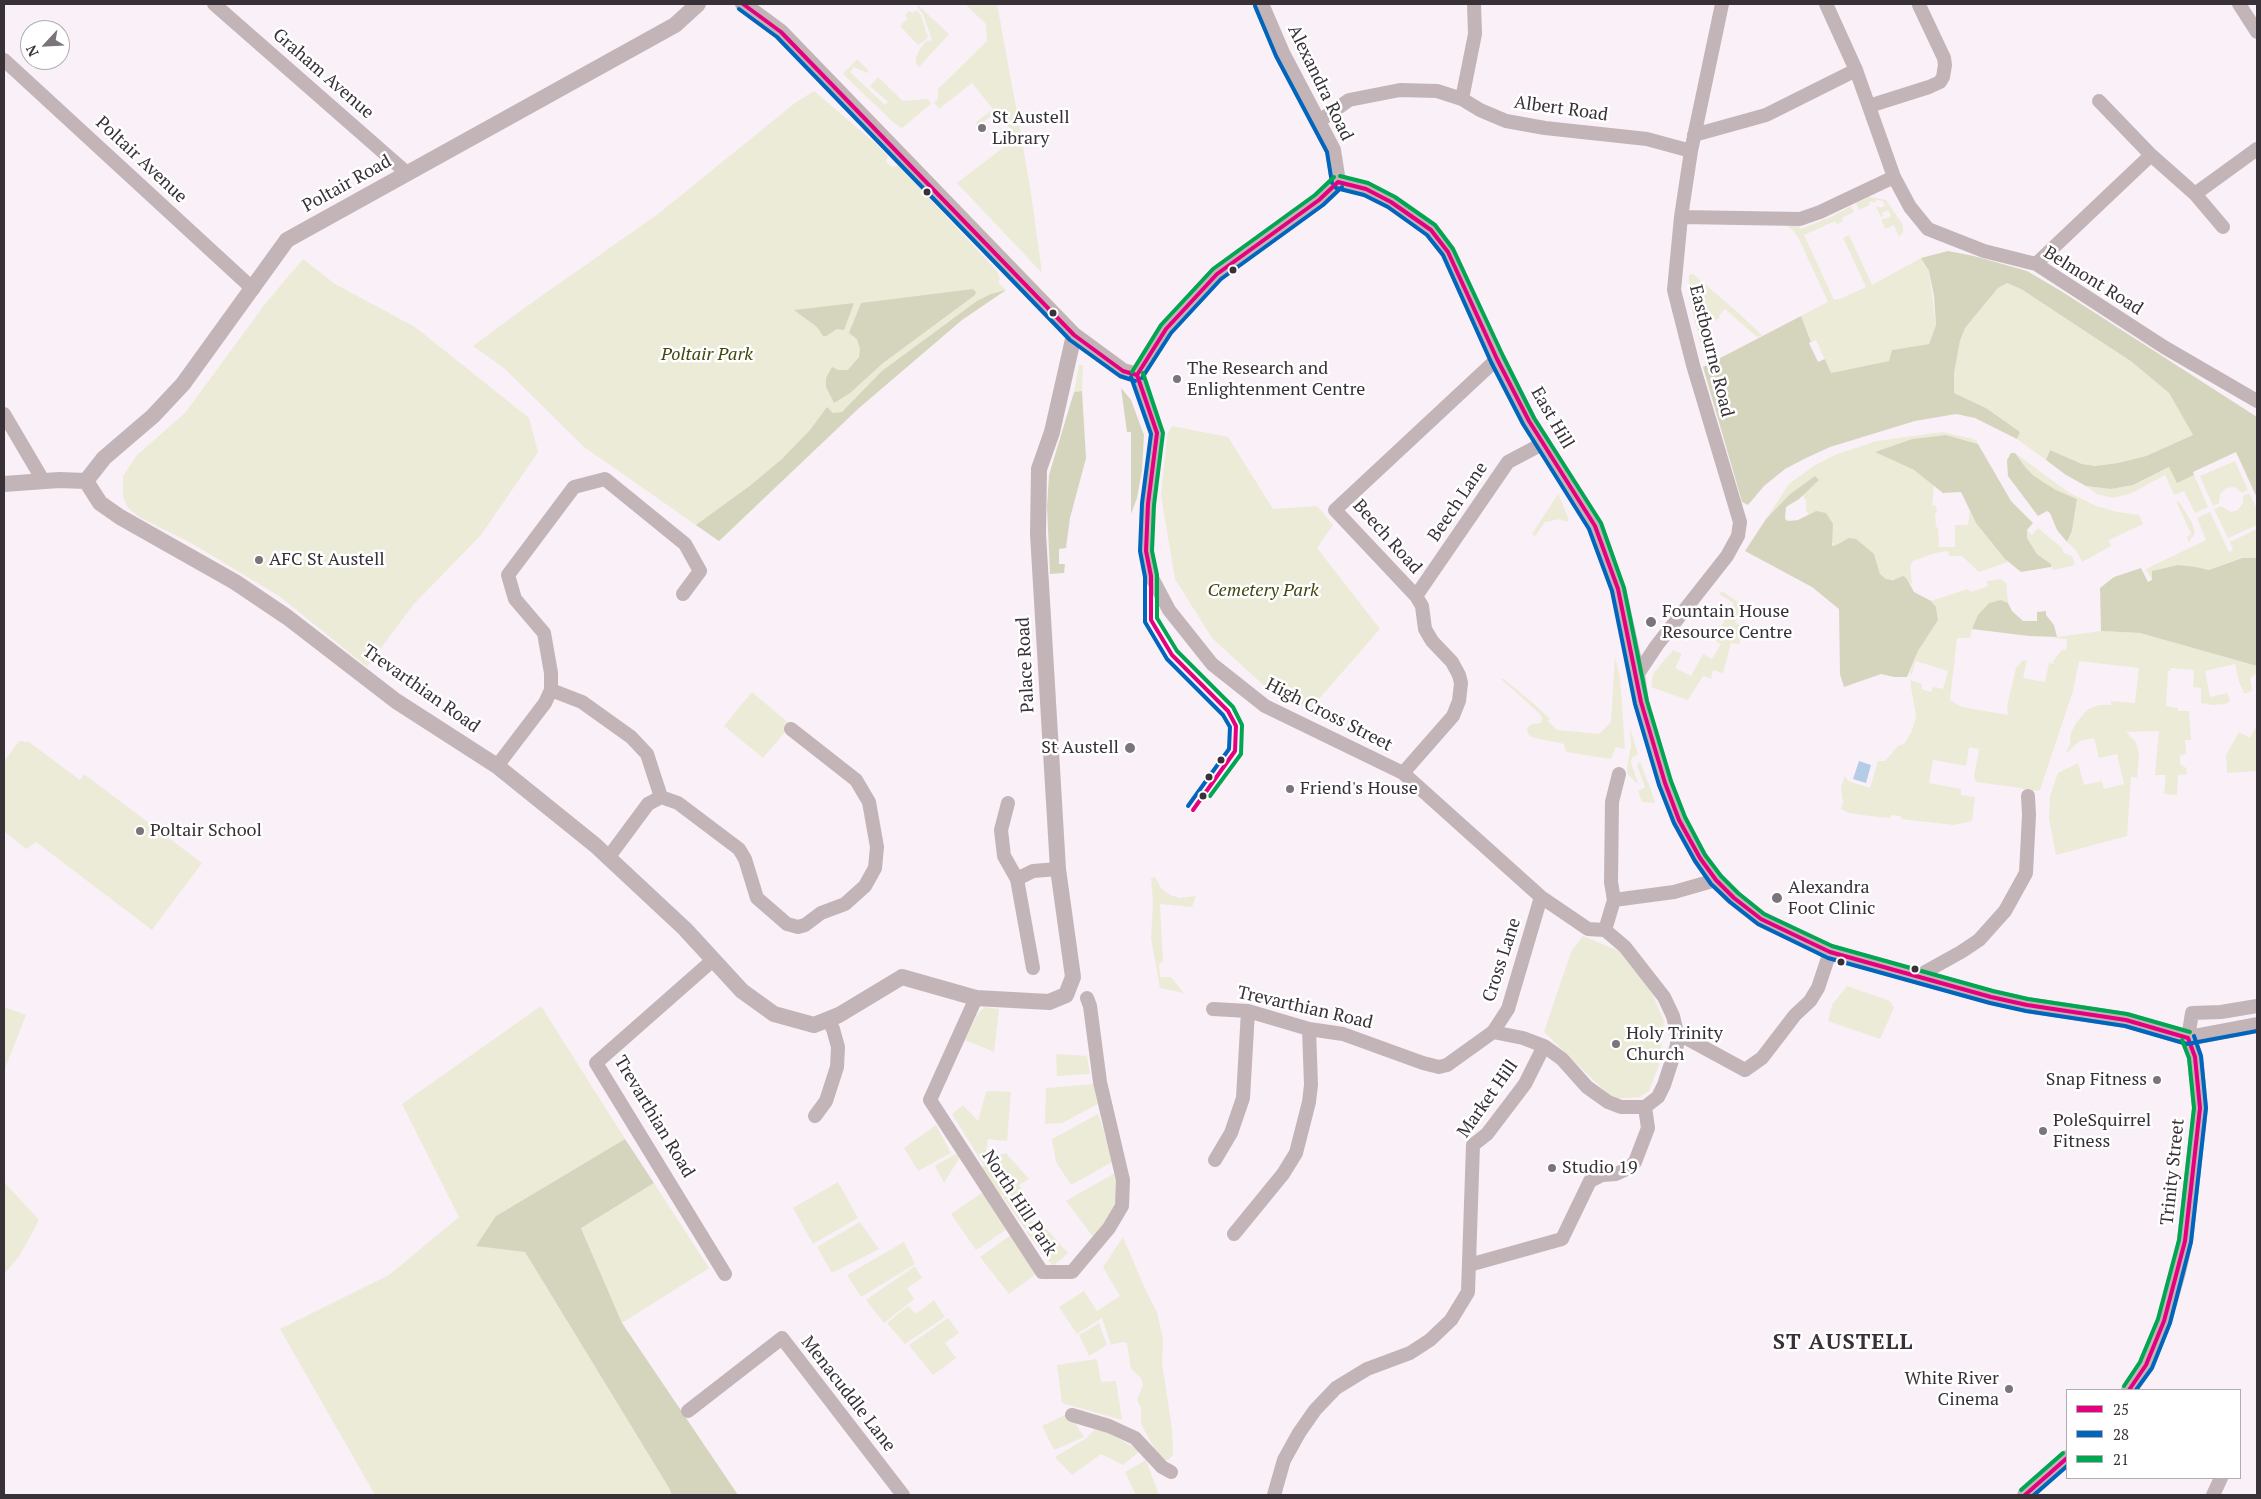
<!DOCTYPE html>
<html>
<head>
<meta charset="utf-8">
<style>
  body { margin:0 }
  #map { position:relative; width:2261px; height:1499px; overflow:hidden; background:#f9f0f8; font-family:"PT Serif",serif }
  canvas { display:block }
  .frame { position:absolute; inset:0; border:5px solid #383137; pointer-events:none }
  .legend { position:absolute; left:2066px; top:1389px; width:175px; height:90px; box-sizing:border-box; background:#fff; border:1px solid #afadaf; margin:0; padding:6px 9px; list-style:none; font-size:15px; color:#383137 }
  .legend li { display:flex; align-items:center; gap:10px; height:25px }
  .legend b { width:25px; border:1px solid #afadaf }
  .north { position:absolute; left:20px; top:20px; width:50px; height:50px; box-sizing:border-box; background:#fff; border:1px solid #afadaf; border-radius:50%; rotate:245deg; font-size:14px; font-weight:700; line-height:20px; text-align:center; color:#383137 }
  .north::after { content:''; display:block; margin:auto; width:18px; height:22px; background:#7c747b; clip-path:polygon(50% 0,100% 100%,50% 72%,0 100%) }
</style>
</head>
<body>
<div id="map">
<canvas width="2261" height="1499"></canvas>
<div class="frame"></div>
<ul class="legend">
<li><b style="height:6px;background:#e5007d"></b>25</li>
<li><b style="height:6px;background:#0065bd"></b>28</li>
<li><b style="height:6px;background:#00a651"></b>21</li>
</ul>
<div class="north">N</div>
</div>
<script>
const g = document.querySelector('canvas').getContext('2d');
g.lineJoin = 'round';
function paint(path, color) { g.fillStyle = color; g.fill(path, 'evenodd'); }
const poly = rows => new Path2D(rows.map(r => 'M' + r).join(''));
function strokePath(path, color, width, dash) { g.strokeStyle = color; g.lineWidth = width; g.lineCap = dash ? 'butt' : 'round'; g.setLineDash(dash || []); g.stroke(path); }
function write(font, color, halo, rows, align = 'center') {
  g.font = font + ' "PT Serif",serif'; g.lineWidth = 5; g.setLineDash([]); g.textBaseline = 'middle'; g.strokeStyle = halo; g.fillStyle = color; for (const [text, x, y, turn = 0] of rows) {
    g.save(); g.translate(x, y); g.rotate((+turn || 0) * Math.PI / 180); g.textAlign = isNaN(turn) ? turn : align; if (halo) g.strokeText(text, 0, 0); g.fillText(text, 0, 0); g.restore();
  }
}
const green = poly([
  [917,4,949,34,919,67,916,64,916,58,920,49,925,42,932,40,923,14,918,8],
  [965,4,997,4,1021,134,1017,137,1022,142,1030,186,1042,273,957,183,1017,137,996,112,978,126,975,123,993,109,972,83,939,109,934,102,938,99,938,89,987,41,986,24],
  [916,10,921,15,928,38,918,45,900,26,908,18,905,15,909,11,913,13],
  [857,59,869,71,867,73,854,67,850,72,885,105,888,102,870,86,878,77,903,101,928,99,931,104,902,128,894,123,843,74],
  [814,91,875,143,888,156,886,162,892,167,898,165,900,167,997,271,1000,279,998,282,1006,290,962,320,859,408,719,541,584,447,504,368,473,346,523,309,658,214,795,103],
  [1869,197,1886,200,1903,225,1903,232,1899,237,1894,225,1885,229,1882,221,1882,218,1885,219,1891,216,1888,210,1882,213,1883,216,1881,217,1876,207,1878,206,1880,208,1885,206,1883,201,1877,200,1874,203,1871,201,1869,203,1870,205,1859,210,1856,203],
  [1851,206,1854,212,1842,218,1843,221,1837,224,1835,221,1804,235,1834,300,1842,298,1866,287,1843,238,1849,235,1872,285,1921,258,1929,271,1936,325,1929,344,1892,350,1890,361,1831,373,1816,340,1811,342,1801,316,1828,302,1799,239,1794,231,1787,226,1798,225,1801,229,1833,216],
  [303,259,335,284,415,327,529,418,538,452,481,535,413,605,367,667,279,596,191,543,139,517,127,507,123,496,123,476,137,455,185,413,265,304],
  [1693,274,1734,309,1762,335,1757,337,1725,309,1719,316,1720,318,1704,326,1712,342,1702,349,1689,298,1689,275],
  [2007,283,2021,289,2132,362,2169,393,2193,435,2146,456,2118,463,2095,466,2082,464,2050,450,2046,460,2017,439,2019,432,1986,408,1954,393,1954,373,1960,341,1965,328,1998,288],
  [1079,365,1083,365,1082,391,1074,392],
  [1172,426,1228,437,1273,509,1317,506,1333,525,1317,548,1380,629,1311,708,1272,693,1212,638,1175,579,1161,496,1167,435],
  [1942,432,1970,438,1976,440,1978,444,1946,435,1912,439,1876,452,1914,470,1934,485,1932,505,1936,506,1937,512,1935,514,1936,526,1938,529,1939,547,1955,547,1955,525,1968,525,1970,510,1976,523,2008,562,1979,572,1962,556,1950,556,1948,551,1935,553,1913,561,1910,566,1912,585,1907,579,1886,579,1880,574,1874,554,1842,541,1834,546,1816,511,1809,515,1806,510,1806,500,1802,495,1818,480,1815,476,1790,494,1766,519,1789,484,1815,465,1837,454,1877,441],
  [2015,453,2068,492,2096,506,2117,512,2139,515,2143,524,2109,540,2111,546,2082,562,2076,550,2067,542,2072,531,2077,499,2056,490,2034,476,2026,468],
  [2235,461,2248,490,2242,493,2234,487,2226,488,2220,494,2219,503,2213,506,2200,476],
  [2170,467,2177,482,2194,475,2208,507,2195,513,2184,491,2174,495,2165,475,2132,493,2113,498,2097,494,2086,486,2111,489,2133,485],
  [2249,493,2257,509,2257,525,2228,538,2214,509,2221,506,2231,512,2238,510,2243,503,2243,496],
  [1558,494,1569,520,1566,522,1560,519,1545,522,1535,536,1532,534],
  [2176,501,2180,503,2192,523,2195,533,2189,542,2187,537,2191,534],
  [2210,512,2229,552,2233,550,2230,542,2257,529,2257,558,2241,558,2209,570,2196,567,2152,580,2146,569,2206,540,2197,518],
  [2038,528,2062,548,2064,553,2072,556,2075,565,2054,570,2051,567,2051,564,2037,554,2027,538,2027,530,2032,535],
  [2001,579,2006,583,2008,603,2001,600,1972,629,1970,638,1957,638,1950,700,1962,707,2008,715,2007,706,2016,668,2022,661,2027,660,2023,678,2045,682,2049,663,2054,664,2053,661,2062,650,2066,650,2067,639,2054,638,2057,637,2101,631,2140,633,2257,666,2257,673,2250,678,2252,690,2247,693,2244,693,2239,682,2235,664,2205,671,2210,697,2227,693,2230,701,2226,704,2213,705,2201,703,2201,688,2193,687,2194,670,2171,668,2170,671,2168,671,2166,706,2178,708,2178,711,2189,711,2191,740,2185,740,2186,754,2180,755,2180,764,2186,768,2187,774,2178,775,2177,795,2164,794,2166,775,2155,775,2159,731,2126,732,2136,742,2139,755,2137,778,2131,777,2127,836,2056,855,2049,819,2050,796,2058,773,2078,763,2084,785,2102,781,2104,789,2124,784,2117,754,2099,758,2094,738,2080,741,2065,754,2070,744,2071,733,2076,723,2088,709,2099,705,2111,705,2111,701,2135,703,2139,668,2079,661,2073,691,2040,790,2029,792,2021,788,1976,782,1974,776,1979,749,1969,747,1966,766,1933,760,1929,783,1961,789,1961,795,1975,797,1972,821,1954,825,1901,819,1901,816,1891,815,1890,818,1870,816,1849,813,1841,809,1843,803,1841,787,1845,776,1848,781,1870,788,1878,761,1885,761,1898,746,1904,744,1912,731,1916,717,1910,680,1922,684,1921,689,1931,692,1933,687,1943,689,1948,671,1916,661,1911,676,1910,672,1918,651,1938,620,1936,607,1931,601,1968,589,1971,592,1988,586,1987,581],
  [1722,591,1745,607,1735,622,1742,627,1738,632,1742,635,1739,644,1731,643,1723,673,1713,670,1711,679,1703,676,1688,700,1651,687,1653,674,1673,650,1682,654,1675,668,1691,676,1703,654,1712,659,1721,644,1714,640,1734,603,1719,594],
  [1615,657,1620,677,1625,749,1616,747,1611,759,1566,752,1564,744,1531,737,1528,734,1527,728,1532,724,1541,723,1542,718,1540,714,1501,679,1504,679,1533,703,1550,719,1548,721,1557,730,1599,734,1611,722],
  [752,692,791,725,763,758,724,726],
  [1630,728,1638,754,1632,758,1631,763,1638,783,1636,783,1628,774,1627,768,1631,746],
  [2255,728,2257,729,2257,771,2227,773,2226,755,2239,732,2250,738],
  [19,741,29,742,80,780,84,774,202,863,152,930,36,842,26,849,4,831,4,762],
  [1640,762,1651,790,1655,803,1642,802,1638,791,1645,787,1637,765],
  [1155,877,1161,888,1170,895,1180,898,1196,896,1192,907,1160,904,1163,962,1159,963,1160,977,1171,977,1184,993,1160,988,1151,938,1153,902,1151,878],
  [1583,936,1619,951,1647,982,1664,1021,1659,1065,1649,1091,1640,1097,1613,1099,1544,1032,1571,952],
  [1847,986,1890,1001,1894,1008,1880,1039,1828,1021,1832,1005],
  [541,1006,625,1139,496,1216,525,1252,669,1488,672,1495,375,1495,280,1329,389,1275,459,1217,402,1104],
  [4,1007,26,1015,4,1071],
  [984,1007,999,1009,994,1052,965,1040,977,1015],
  [1056,1054,1087,1056,1090,1074,1057,1076],
  [1094,1084,1098,1104,1062,1123,1045,1124,1046,1088],
  [992,1091,1011,1092,1007,1141,988,1139,984,1164,989,1158,1006,1153,1029,1179,1019,1185,1033,1205,1025,1211,1033,1223,1025,1229,1003,1197,1018,1186,1000,1197,982,1168,984,1165,952,1114,963,1105,978,1121,986,1092],
  [1098,1114,1114,1161,1071,1185,1056,1162,1052,1139],
  [936,1125,951,1153,918,1171,904,1148],
  [957,1153,960,1157,944,1183,935,1166],
  [1115,1173,1120,1189,1110,1220,1094,1238,1066,1201],
  [4,1182,39,1220,20,1255,4,1274],
  [838,1182,858,1218,813,1244,793,1208],
  [654,1183,709,1268,622,1323,581,1227],
  [983,1192,1007,1229,976,1250,951,1214],
  [860,1222,879,1249,832,1273,817,1247],
  [1042,1224,1068,1253,1053,1266,1026,1232],
  [1012,1234,1040,1271,1009,1294,980,1257],
  [1123,1237,1146,1291,1157,1312,1163,1339,1162,1363,1172,1429,1173,1455,1168,1460,1161,1461,1141,1424,1141,1408,1137,1400,1143,1385,1141,1378,1131,1369,1127,1343,1122,1342,1111,1345,1102,1318,1077,1334,1059,1307,1084,1291,1097,1311,1120,1296,1103,1267],
  [904,1242,915,1264,861,1297,847,1275],
  [915,1266,922,1278,907,1288,914,1299,884,1323,866,1300],
  [934,1300,945,1317,905,1344,887,1323,908,1306,916,1314],
  [948,1318,959,1333,945,1343,956,1358,933,1375,909,1345],
  [1099,1323,1107,1345,1089,1356,1079,1335],
  [1097,1359,1101,1382,1116,1381,1122,1420,1062,1403,1057,1365],
  [1069,1413,1084,1437,1054,1450,1042,1426],
  [1097,1426,1140,1451,1123,1465,1101,1454,1072,1475,1055,1457,1087,1438],
  [1146,1460,1159,1495,1136,1495,1125,1472]
]);
const forest = poly([
  [1948,251,1974,256,2027,271,2061,291,2257,417,2257,498,2236,452,2193,472,2194,475,2177,483,2169,467,2133,485,2111,489,2086,486,2066,475,2046,460,2050,450,2082,464,2095,466,2118,463,2146,456,2193,435,2169,393,2132,362,2021,289,2007,283,1998,288,1965,328,1960,341,1954,373,1954,393,1986,408,2020,432,2017,439,1975,418,1956,414,1915,421,1830,447,1804,459,1785,469,1764,486,1748,505,1742,502,1703,367,1801,316,1811,342,1809,343,1818,362,1825,359,1831,373,1889,361,1892,350,1929,344,1936,325,1934,296,1929,271,1921,258],
  [973,289,976,292,975,295,883,363,850,393,834,403,826,387,826,378,832,367,838,370,848,370,859,357,860,349,857,339,849,333,861,303],
  [1006,290,962,320,859,408,719,541,696,525,751,485,782,459,810,430,827,407,833,413,842,412,882,371,977,301,991,294],
  [854,303,844,330,837,329,826,336,823,336,817,327,794,310],
  [1121,388,1131,400,1144,435,1142,470,1137,498,1131,514,1131,432,1127,432],
  [1082,391,1086,458,1070,518,1066,548,1059,549,1059,564,1065,564,1064,573,1050,574,1047,507,1049,475,1074,392],
  [1946,435,1978,444,2011,501,2033,523,2027,530,2027,538,2037,554,2051,564,2051,567,2021,572,2005,559,1976,523,1961,492,1943,493,1914,470,1875,452,1912,439],
  [2011,453,2015,453,2026,468,2034,476,2056,490,2077,499,2072,531,2067,542,2057,530,2050,513,2047,511,2038,516,2008,476,2007,460],
  [1815,476,1819,480,1799,499,1786,507,1785,519,1788,521,1798,520,1816,511,1826,513,1833,524,1832,545,1834,546,1849,538,1856,539,1874,554,1880,574,1886,579,1893,580,1903,576,1907,579,1914,592,1931,601,1936,607,1938,620,1918,651,1907,677,1894,677,1881,674,1844,687,1840,674,1839,609,1812,587,1745,551,1766,519,1790,494],
  [2242,558,2257,558,2257,666,2140,633,2101,631,2100,588,2114,577,2141,568,2148,582,2152,580,2152,571,2178,565,2196,567,2209,570],
  [2001,600,2008,603,2012,611,2023,621,2037,621,2037,612,2046,611,2046,615,2054,625,2057,637,2029,636,1972,629,1978,615,1989,603],
  [625,1139,654,1183,581,1228,622,1323,738,1495,672,1495,669,1488,525,1252,476,1246,496,1216]
]);
const water = poly([
  [1859,761,1871,765,1866,783,1853,779]
]);
const minor = poly([
  [214,4,407,173],
  [1826,4,1856,70,1894,177,1910,207,1928,229,1984,251,2036,264,2164,347,2257,401],
  [2239,4,2257,32],
  [4,60,253,289],
  [1462,99,1475,34,1474,4],
  [2099,101,2151,155],
  [1869,106,1929,87,1940,82,1943,77,1945,65,1944,58,1919,5],
  [1318,122,1349,100,1400,90,1437,91,1462,99,1480,110,1506,121,1545,128,1647,139,1691,151],
  [1694,135,1766,115,1856,70],
  [2195,194,2223,227],
  [1681,217,1800,219,1820,212,1894,177],
  [2036,264,2151,155,2195,194,2257,149],
  [1137,375,1157,433,1148,504,1146,551,1151,576,1169,610,1212,664,1265,706,1403,773,1541,897,1588,929,1605,930],
  [4,414,44,482],
  [1416,596,1508,462,1542,444],
  [1637,675,1657,645,1727,556,1738,536,1740,522,1693,365,1674,290,1681,217,1691,151,1722,4],
  [551,690,582,702,631,737,647,754,661,797],
  [497,766,545,703,551,690,551,673,544,633,515,599,508,575,574,487,605,479,685,544,700,571,683,594],
  [1403,773,1453,716,1459,701,1461,683,1459,675,1452,662,1432,641,1425,629,1422,606,1416,596,1335,510,1497,359],
  [1008,803,1001,830,1004,856,1017,879,1033,968],
  [608,858,648,804,661,797,678,803,739,849,745,859,757,898,787,924,798,927,805,925,821,913,845,904,865,886,875,868,877,847,869,802,856,780,791,729],
  [1017,879,1033,871,1058,869],
  [1614,900,1611,882,1612,802,1619,774],
  [1614,900,1674,892,1716,880],
  [1605,930,1625,947,1664,997,1673,1016,1677,1033,1677,1045,1664,1085,1658,1097,1645,1107],
  [1605,930,1614,900],
  [713,960,596,1063,725,1274],
  [1916,977,1961,952,1979,940,2005,911,2026,873,2029,815,2028,796],
  [976,998,930,1100,1042,1272,1072,1272,1109,1228,1122,1206,1123,1180,1100,1082,1090,1006,1087,998],
  [1213,1009,1248,1011,1309,1029,1343,1034,1423,1063,1439,1067,1447,1065,1493,1032,1508,1009,1541,897],
  [1493,1032,1523,1038,1544,1046,1562,1059,1587,1087,1608,1102,1621,1107,1645,1107],
  [1677,1033,1745,1070,1762,1058,1795,1015,1810,1001,1818,988,1830,952],
  [2188,1038,2192,1013,2221,1012,2257,1006],
  [815,1116,826,1101,837,1067,838,1047,833,1029,828,1019],
  [1215,1160,1231,1133,1243,1098,1248,1011],
  [1234,1234,1283,1174,1296,1153,1309,1102,1311,1085,1309,1029],
  [1469,1265,1562,1239,1590,1181,1602,1175,1616,1174,1627,1169,1635,1162,1648,1128,1645,1107],
  [688,1411,782,1338,903,1495],
  [1072,1415,1109,1426,1135,1438,1162,1467,1171,1472],
  [1274,1495,1284,1460,1299,1433,1315,1410,1336,1388,1367,1369,1410,1353,1430,1340,1451,1320,1468,1292,1473,1145,1487,1134,1525,1084,1544,1046],
  [2213,1495,2221,1478]
]);
const tertiary = poly([
  [743,4,781,32,1074,335,1123,371,1137,375,1166,329,1217,274,1319,200,1338,182],
  [1261,4,1282,53,1333,150,1338,182],
  [1338,182,1366,189,1391,202,1431,230,1448,252,1497,359,1529,421,1595,526,1618,589,1637,675,1641,702,1665,783,1679,820,1700,858,1716,880,1734,898,1761,919,1830,952,1991,997,2027,1005,2126,1020,2188,1038,2257,1025],
  [86,481,100,503,120,517,235,582,287,617,396,701,497,766,595,845,685,929,742,991,774,1014,814,1025,839,1015,902,977,976,998,1049,1002,1066,995,1073,977,1058,869,1038,534,1039,469,1052,432,1074,335],
  [86,481,104,458,153,416,183,384,287,240,675,25,698,4],
  [4,484,59,480,86,481],
  [2129,1390,2146,1365,2164,1321,2178,1272,2185,1241,2200,1108,2195,1057,2188,1038],
  [2025,1495,2067,1458]
]);
const bus1 = poly([
  [743,4,781,32,1074,335,1123,371,1137,375],
  [1338,182,1366,189,1391,202,1431,230,1448,252,1497,359,1529,421,1595,526,1618,589,1641,702,1665,783,1679,820,1700,858,1716,880,1734,898,1761,919,1830,952,1991,997,2027,1005,2126,1020,2188,1038],
  [1137,375,1157,433,1148,504,1146,551,1151,576,1151,620,1172,655,1228,711,1236,726,1235,751,1193,810],
  [1137,375,1166,329,1217,274,1319,200,1338,182],
  [2129,1390,2146,1365,2164,1321,2185,1241,2200,1108,2195,1057,2188,1038],
  [2025,1495,2067,1458]
]);
const bus2 = poly([
  [1255,6,1276,56,1327,152,1332,183],
  [739,9,777,37,1070,340,1120,376,1135,381],
  [1336,188,1364,195,1388,207,1427,235,1443,255,1491,362,1523,424,1589,529,1612,591,1635,704,1659,785,1674,823,1695,861,1711,884,1730,902,1758,924,1828,958,1990,1003,2026,1011,2125,1026,2187,1044,2257,1031],
  [1131,377,1151,434,1142,503,1140,551,1145,577,1145,622,1167,659,1223,715,1230,727,1229,749,1188,806],
  [1142,378,1171,333,1221,279,1323,205,1342,187],
  [2136,1390,2152,1368,2170,1323,2191,1242,2206,1108,2201,1056,2194,1036],
  [2034,1495,2067,1466]
]);
const bus3 = poly([
  [1340,176,1368,183,1395,197,1435,225,1453,249,1503,356,1534,418,1601,523,1624,588,1647,701,1671,781,1685,817,1705,855,1721,876,1738,893,1764,914,1832,946,1993,991,2028,999,2127,1014,2190,1032],
  [1132,372,1161,325,1213,269,1315,195,1334,177],
  [1143,373,1163,433,1154,505,1152,551,1157,575,1157,618,1177,651,1233,707,1242,725,1241,754,1210,796],
  [2124,1386,2140,1362,2158,1319,2179,1240,2194,1108,2189,1058,2182,1040],
  [2021,1490,2063,1453]
]);
const markers = [
  [982,128,5,"#7c747b"],
  [927,192,4.5,"#383137"],
  [1233,270,4.5,"#383137"],
  [1053,313,4.5,"#383137"],
  [1177,379,5,"#7c747b"],
  [259,560,5,"#7c747b"],
  [1651,622,6,"#7c747b"],
  [1130,748,6,"#7c747b"],
  [1221,760,4.5,"#383137"],
  [1209,777,4.5,"#383137"],
  [1290,789,5,"#7c747b"],
  [1203,796,4.5,"#383137"],
  [140,831,5,"#7c747b"],
  [1777,898,6,"#7c747b"],
  [1841,962,4.5,"#383137"],
  [1915,969,4.5,"#383137"],
  [1616,1044,5,"#7c747b"],
  [2157,1080,5,"#7c747b"],
  [2043,1131,5,"#7c747b"],
  [1552,1168,5,"#7c747b"],
  [2009,1389,5,"#7c747b"]
];
const streetNames = [
  ["Graham Avenue",323,74,41],
  ["Alexandra Road",1320,83,64],
  ["Albert Road",1561,109,8],
  ["Poltair Avenue",141,160,43],
  ["Poltair Road",347,184,-29],
  ["Belmont Road",2093,281,32],
  ["Eastbourne Road",1711,351,76],
  ["East Hill",1552,418,60],
  ["Beech Lane",1458,502,-56],
  ["Beech Road",1387,537,48],
  ["Palace Road",1026,665,-93],
  ["Trevarthian Road",421,689,35],
  ["High Cross Street",1329,715,27],
  ["Cross Lane",1502,960,-72],
  ["Trevarthian Road",1305,1008,13],
  ["Market Hill",1488,1099,-55],
  ["Trevarthian Road",654,1117,59],
  ["Trinity Street",2173,1172,-84],
  ["North Hill Park",1019,1203,57],
  ["Menacuddle Lane",848,1394,52]
];
const poiNames = [
  ["St Austell",992,118],
  ["Library",992,139],
  ["The Research and",1187,369],
  ["Enlightenment Centre",1187,390],
  ["AFC St Austell",269,560],
  ["Fountain House",1662,612],
  ["Resource Centre",1662,633],
  ["St Austell",1119,748,"right"],
  ["Friend's House",1300,789],
  ["Poltair School",150,831],
  ["Alexandra",1788,888],
  ["Foot Clinic",1788,909],
  ["Holy Trinity",1626,1034],
  ["Church",1626,1055],
  ["Snap Fitness",2147,1080,"right"],
  ["PoleSquirrel",2053,1121],
  ["Fitness",2053,1142],
  ["Studio 19",1562,1168],
  ["White River",1999,1379,"right"],
  ["Cinema",1999,1400,"right"]
];
const parkNames = [
  ["Poltair Park",707,355],
  ["Cemetery Park",1263,591]
];
const districtNames = [
  ["ST AUSTELL",1843,1343]
];
paint(green, '#ecebd8');
paint(forest, '#d5d5be');
paint(water, '#b4cce6');
strokePath(minor, '#c3b4b8', 14);
strokePath(tertiary, '#c3b4b8', 16);
strokePath(bus1, '#e5007d', 4);
strokePath(bus2, '#0065bd', 4);
strokePath(bus3, '#00a651', 4);
for (const [x, y, r, color] of markers) { const dot = new Path2D(); dot.arc(x, y, r, 0, 2 * Math.PI); g.fillStyle = color; g.fill(dot); strokePath(dot, '#fff', 2); }
write('18px', '#383137', '#fff', streetNames);
write('18px', '#383137', '#fff', poiNames, 'left');
write('italic 18px', '#424710', '#fff', parkNames);
g.letterSpacing = '1px';
write('bold 22px', '#383137', '#fff', districtNames);
g.letterSpacing = '0px';
</script>
</body>
</html>
